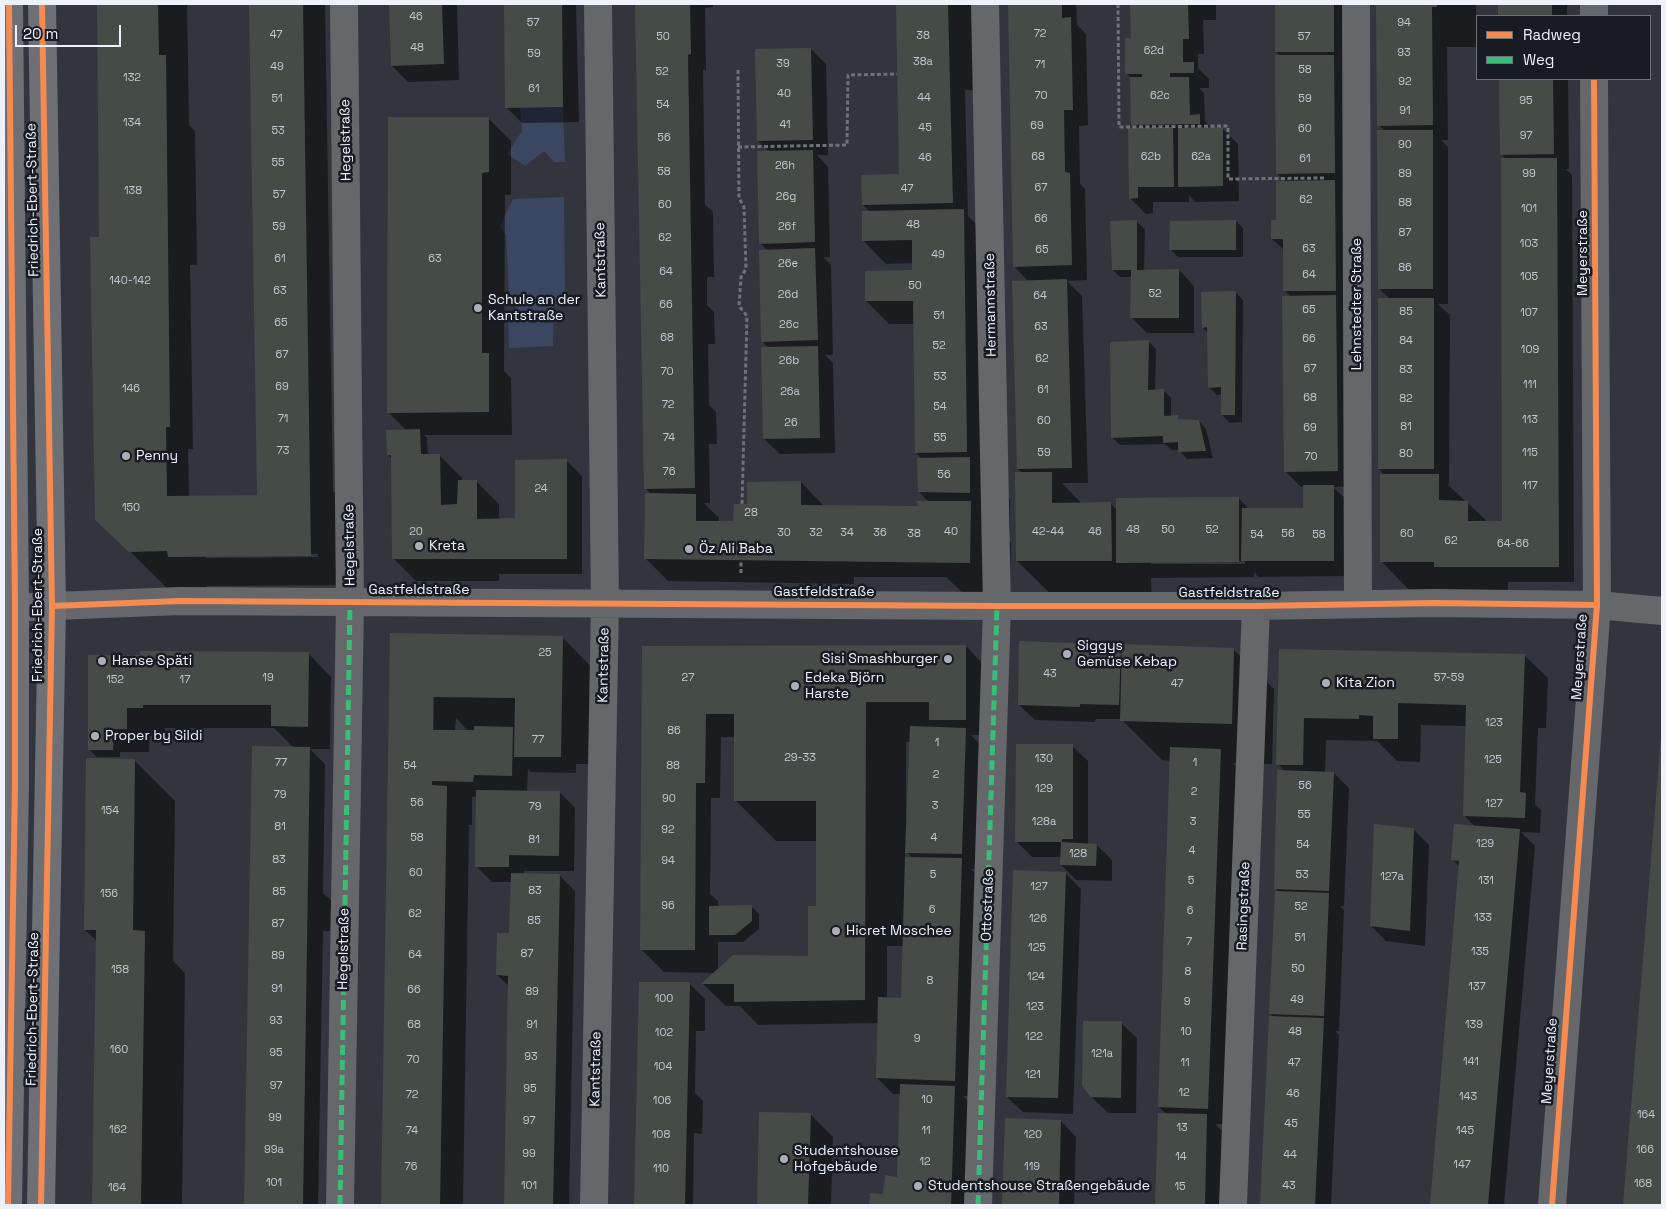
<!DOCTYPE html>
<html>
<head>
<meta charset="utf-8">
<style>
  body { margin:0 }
  #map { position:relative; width:1666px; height:1209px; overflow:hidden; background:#32353d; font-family:"Space Grotesk",sans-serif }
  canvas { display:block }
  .frame { position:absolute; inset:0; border:5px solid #ecf1fa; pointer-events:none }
  .legend { position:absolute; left:1476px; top:15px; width:175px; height:65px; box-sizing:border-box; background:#181b22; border:1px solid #6d7178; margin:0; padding:6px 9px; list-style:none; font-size:15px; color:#ecf1fa }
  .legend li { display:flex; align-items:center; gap:10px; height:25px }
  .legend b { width:25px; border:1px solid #6d7178 }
  .scale { position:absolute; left:15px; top:25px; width:106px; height:22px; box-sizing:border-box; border:2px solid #ecf1fa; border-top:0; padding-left:6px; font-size:15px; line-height:18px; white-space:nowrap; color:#ecf1fa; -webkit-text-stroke:4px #181b22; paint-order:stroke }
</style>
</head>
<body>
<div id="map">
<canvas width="1666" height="1209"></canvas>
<div class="frame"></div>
<ul class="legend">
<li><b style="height:6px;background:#f68b52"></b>Radweg</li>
<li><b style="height:6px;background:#3abd76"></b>Weg</li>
</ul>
<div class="scale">20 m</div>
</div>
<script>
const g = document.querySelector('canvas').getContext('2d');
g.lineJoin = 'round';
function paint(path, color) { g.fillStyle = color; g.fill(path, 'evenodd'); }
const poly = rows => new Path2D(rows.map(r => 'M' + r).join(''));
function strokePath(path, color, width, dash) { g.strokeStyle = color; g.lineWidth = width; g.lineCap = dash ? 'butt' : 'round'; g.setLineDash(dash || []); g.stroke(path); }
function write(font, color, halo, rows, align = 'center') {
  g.font = font + ' "Space Grotesk",sans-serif'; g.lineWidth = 5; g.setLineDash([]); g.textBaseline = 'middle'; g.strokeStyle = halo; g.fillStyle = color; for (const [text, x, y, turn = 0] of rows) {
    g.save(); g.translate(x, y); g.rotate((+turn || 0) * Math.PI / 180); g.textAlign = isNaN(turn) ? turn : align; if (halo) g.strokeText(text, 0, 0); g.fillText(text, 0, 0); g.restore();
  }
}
const green = poly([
  [520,107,563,107,565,162,554,162,544,151,525,166,507,154,522,131],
  [564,197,565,300,554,307,553,346,509,348,508,316,517,306,509,294,506,235,500,226,513,199]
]);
const shadow = poly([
  [98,4,187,4,189,125,195,131,197,265,190,265,193,449,188,449,189,497,259,496,251,4,325,4,333,491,339,497,341,585,207,586,207,591,171,592,97,519,100,238],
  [318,554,318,557,206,558,206,556],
  [390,4,457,4,459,80,408,82,392,66],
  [505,4,576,4,579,122,522,123,506,107],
  [636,4,713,4,713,7,705,8,706,70,703,70,705,205,713,212,714,277,707,277,707,305,714,312,715,344,708,344,709,405,716,412,717,444,709,444,710,503,704,503,719,518,719,522,735,522,748,505,801,482,824,506,919,507,929,502,919,492,922,459,916,453,914,324,889,324,866,301,913,271,913,263,886,264,863,240,870,212,863,205,901,175,897,4,987,4,989,90,965,90,968,216,986,234,986,475,1010,499,1010,532,1000,532,1011,543,1010,603,972,602,945,576,945,577,854,577,854,584,668,581,645,558,651,494,645,488],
  [1009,4,1076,4,1077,25,1086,34,1088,125,1079,126,1080,184,1085,189,1087,280,1067,281,1082,296,1088,483,1062,483,1082,504,1111,504,1117,510,1238,498,1249,509,1304,509,1304,487,1301,487,1285,471,1291,297,1285,291,1285,251,1272,239,1286,182,1277,173,1281,57,1276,51,1276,4,1349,4,1350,188,1342,189,1350,197,1353,486,1333,487,1349,502,1349,576,1258,577,1254,572,1254,577,1151,578,1152,601,1058,601,1017,561,1022,473,1018,469,1029,282,1014,266],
  [1245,561,1245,564,1151,564,1151,562],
  [1132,4,1216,4,1216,20,1203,20,1204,54,1198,54,1198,68,1209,79,1209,88,1199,88,1204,93,1205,121,1212,129,1223,129,1238,144,1239,201,1195,202,1189,195,1189,202,1153,202,1153,213,1146,214,1130,198,1138,129,1132,124,1132,79,1126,73,1132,39],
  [1377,4,1476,4,1477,47,1447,47,1448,140,1441,140,1448,147,1448,304,1438,304,1450,315,1449,484,1447,484,1488,522,1504,522,1506,159,1501,154,1500,79,1568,79,1569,169,1566,169,1572,175,1574,582,1508,582,1507,607,1421,602,1381,561,1386,476,1379,469,1390,299,1379,288,1385,131,1379,125],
  [1499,4,1567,4,1567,16,1499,16],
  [1661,4,1662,4,1662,129],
  [811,49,826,64,828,155,817,155,828,167,830,257,823,257,831,265,833,355,825,355,833,363,835,453,780,454,764,439,769,348,762,341,768,251,760,243,770,152,758,141],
  [488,118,511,141,511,195,505,195,504,371,511,378,512,435,424,435,427,438,428,456,439,455,462,478,462,481,476,481,499,504,499,520,516,519,567,461,582,476,582,574,499,574,499,581,416,581,393,558,392,459,388,455,407,431,388,412],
  [1236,221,1243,228,1243,257,1178,257,1171,250],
  [1137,222,1145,229,1144,271,1179,270,1194,286,1194,333,1147,333,1132,318,1132,277,1120,277,1113,270],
  [1235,292,1243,300,1242,422,1230,423,1222,415,1222,394,1217,395,1209,387,1208,333,1203,328],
  [1148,341,1156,349,1155,391,1163,390,1171,398,1171,417,1177,417,1181,420,1199,421,1206,429,1213,458,1187,459,1179,450,1172,450,1165,444,1120,445,1112,437],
  [391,635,562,637,602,678,601,764,576,764,576,773,531,772,528,769,527,792,559,792,575,808,574,871,524,871,524,874,559,875,575,891,569,1205,505,1205,509,986,497,975,511,934,512,882,492,882,476,866,477,797,472,797,472,825,469,825,463,1205,383,1205],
  [432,694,434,697,433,757],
  [456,718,469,732,455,731],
  [966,646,981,662,981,735,971,735,981,745,977,869,971,869,977,875,970,1096,963,1096,970,1103,977,1205,870,1205,871,1195,884,1195,886,1176,898,1177,901,1094,893,1094,877,1078,879,1023,758,1025,740,1006,726,1006,703,984,715,973,664,972,641,949,643,647],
  [721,737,735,737,735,800,776,841,817,841,817,907,809,957,718,970,718,942,743,942,759,929,759,914,751,906,718,907,718,901,710,894,711,798,720,798],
  [906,742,910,742,908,818,906,818],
  [905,851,913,858,905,858],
  [887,946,904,946,902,999,887,999],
  [1120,646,1123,649,1233,649,1274,689,1272,764,1232,763,1236,766,1223,1124,1215,1124,1222,1131,1220,1205,1156,1205,1159,1114,1167,1115,1159,1107,1171,761,1162,760,1121,719,1096,719,1095,722,1035,720,1019,705],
  [1281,650,1524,655,1548,678,1546,728,1538,728,1535,804,1541,810,1540,833,1521,832,1535,846,1504,1205,1431,1205,1460,867,1452,859,1475,827,1464,815,1467,726,1421,725,1420,762,1397,761,1377,741,1326,740,1325,773,1334,773,1349,788,1344,906,1340,906,1344,910,1339,1031,1335,1031,1339,1035,1331,1205,1261,1205,1270,1017,1274,1017,1270,1014,1279,892,1275,888,1284,771,1278,764],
  [308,653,331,677,330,749,310,749,325,764,323,893,331,900,330,931,323,931,318,1205,245,1205,253,747,294,748,274,728,165,728,165,731,150,731,149,752,120,752,120,757,97,757,90,750,90,656],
  [1662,733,1662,1205,1624,1205,1660,763],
  [1072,746,1088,761,1088,844,1097,845,1112,860,1112,881,1076,880,1061,865,1061,857,1032,857,1016,841],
  [134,760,175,801,173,961,185,973,182,1205,94,1205,97,941,85,930],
  [1414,830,1429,845,1425,946,1386,941,1371,926],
  [1065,873,1081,889,1073,1114,1023,1112,1007,1097],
  [640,983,690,984,705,999,705,1031,696,1031,695,1093,703,1101,702,1134,694,1133,693,1205,635,1205],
  [1121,1023,1137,1038,1136,1113,1108,1113,1092,1097],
  [761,1113,810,1114,833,1137,831,1205,758,1205],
  [1006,1119,1061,1121,1076,1137,1074,1205,1003,1205]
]);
const building = poly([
  [97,4,158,4,159,55,166,55,170,427,166,427,167,496,257,495,249,4,303,4,311,556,168,557,167,551,129,552,95,520,90,237,99,237],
  [389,4,442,4,444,64,391,66],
  [504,4,562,4,563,107,505,108],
  [635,4,690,4,691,54,688,55,695,488,644,489],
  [896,4,948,4,953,203,862,205,861,175,899,174],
  [1008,4,1062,4,1062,18,1071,17,1073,110,1064,110,1065,172,1070,173,1072,265,1013,267],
  [1130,4,1188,4,1189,39,1183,39,1183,62,1194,62,1194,73,1170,73,1170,77,1189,77,1190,115,1200,114,1200,124,1131,125,1130,77,1142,77,1142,74,1125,74,1125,38,1131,38],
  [1275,4,1334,4,1334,52,1275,52],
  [1376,4,1437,4,1437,7,1432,7,1433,125,1377,126],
  [1498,4,1552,4,1552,16,1498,16],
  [811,48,813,140,757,141,755,49],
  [1275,55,1334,55,1335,173,1276,174],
  [1499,79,1553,79,1554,154,1500,155],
  [388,117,489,117,489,172,482,173,482,353,489,353,489,412,387,413],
  [1173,127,1174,187,1138,187,1138,198,1129,199,1128,128],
  [1223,127,1223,186,1178,187,1178,128],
  [1377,130,1433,130,1433,289,1378,289],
  [813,150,815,242,759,244,757,151],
  [1501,158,1557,158,1559,567,1434,567,1434,562,1380,562,1380,474,1439,474,1439,500,1468,501,1468,521,1502,521],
  [1335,180,1336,291,1283,291,1283,239,1271,239,1271,220,1276,220,1276,181],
  [964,209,967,452,915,453,913,301,865,301,865,271,912,270,912,240,862,241,862,211],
  [1137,220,1137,270,1179,269,1179,318,1130,318,1131,270,1112,270,1110,221],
  [1236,220,1236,250,1169,250,1170,221],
  [815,248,818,340,761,342,759,250],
  [1067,279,1072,468,1017,469,1012,281],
  [1236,291,1235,415,1221,415,1221,387,1208,388,1207,327,1202,328,1201,292],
  [1336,295,1338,471,1284,472,1282,296],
  [1378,298,1434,298,1434,469,1378,469],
  [1149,340,1148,390,1164,389,1164,416,1178,415,1178,419,1199,420,1206,451,1178,452,1178,442,1163,443,1163,436,1111,438,1110,342],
  [818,346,820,438,763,439,761,347],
  [420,429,421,454,440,454,441,505,457,504,458,480,477,480,477,519,515,518,515,460,567,459,567,559,392,559,391,455,387,455,386,430],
  [970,457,970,493,918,492,917,458],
  [1015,472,1052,472,1052,503,1111,502,1112,561,1016,561],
  [801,481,801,505,918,506,917,501,971,501,970,563,644,559,645,493,696,494,696,521,733,521,734,504,747,504,747,482],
  [1303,485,1334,485,1334,561,1241,561,1242,508,1303,508],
  [1214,497,1239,497,1239,562,1116,563,1116,498],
  [390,633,563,636,561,757,514,757,515,698,433,697,433,730,474,730,474,726,513,727,512,776,474,775,473,782,432,781,432,785,447,786,440,1205,381,1205],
  [1019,641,1121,645,1119,705,1080,704,1080,707,1018,705],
  [1122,644,1234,648,1232,724,1120,721],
  [966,645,966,720,929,720,929,702,866,702,865,1000,734,1002,734,984,701,984,733,955,808,956,808,906,816,906,816,801,734,801,734,714,706,714,705,783,696,783,695,950,640,950,642,646],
  [1279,649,1525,654,1520,792,1526,793,1525,818,1463,816,1466,705,1398,703,1398,739,1373,739,1373,716,1359,715,1359,719,1304,718,1303,765,1276,765],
  [140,651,309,652,308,727,271,726,271,705,143,705,143,708,127,708,127,729,114,729,113,750,88,750,88,655,140,655],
  [910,726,966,728,962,854,905,853],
  [1661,736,1662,736,1662,1205,1623,1205],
  [1016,744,1073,744,1073,839,1062,839,1062,842,1015,842],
  [252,746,310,747,303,1205,244,1205],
  [1170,747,1221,749,1208,1109,1158,1107],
  [86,758,135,759,133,930,145,931,141,1205,92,1205,96,930,84,930],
  [1277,770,1334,772,1329,891,1274,889],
  [476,790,560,791,559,856,509,855,509,867,475,867],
  [1374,824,1414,828,1410,931,1370,926],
  [1454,824,1520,829,1488,1205,1430,1205,1459,861,1451,860],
  [1061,842,1097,844,1096,866,1060,865],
  [905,857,962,858,955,1081,876,1078,878,997,901,998],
  [1013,870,1066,872,1058,1098,1006,1097],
  [511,873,560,874,553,1205,504,1205,508,976,496,975,497,933,509,933],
  [1275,891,1329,893,1324,1016,1269,1014],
  [752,905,752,921,735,935,709,935,709,906],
  [639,982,690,982,685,1205,634,1205],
  [1269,1016,1324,1018,1315,1205,1260,1205],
  [1083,1021,1122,1021,1121,1098,1091,1097,1082,1086],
  [900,1084,955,1086,951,1205,869,1205,870,1193,883,1194,885,1175,897,1177],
  [759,1112,811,1113,808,1205,757,1205],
  [1158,1113,1207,1114,1205,1205,1155,1205],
  [1005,1118,1061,1120,1059,1205,1002,1205]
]);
const path = poly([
  [1118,4,1119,127,1228,126,1228,179,1325,178],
  [738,70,739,198,744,207,746,269,741,277,739,306,747,316,742,504],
  [738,147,847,145,848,75,897,74],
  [741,573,741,560]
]);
const minor = poly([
  [1356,4,1358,604],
  [1594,4,1594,16],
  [4,608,180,601,997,606,1256,606,1434,603,1597,605,1662,611],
  [340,1205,350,603,344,4],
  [594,1205,605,603,598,4],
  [978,1205,997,606,985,4],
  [1233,1205,1256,606],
  [1552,1205,1597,605,1594,79]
]);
const major = poly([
  [8,1205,15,784,15,607,9,4],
  [41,1205,52,606,42,4]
]);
const tram = poly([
  [16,1205,24,676,25,511,18,4],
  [31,1205,40,679,33,4]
]);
const quiet = poly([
  [340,1205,350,603],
  [978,1205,997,606]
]);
const cycleway = poly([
  [52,606,180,601,997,606,1256,606,1434,603,1597,605],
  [8,1205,15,784,15,607,9,4],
  [41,1205,52,606,42,4],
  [1552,1205,1597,605,1594,79]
]);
const markers = [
  [478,308,5,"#abafb8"],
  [126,456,5,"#abafb8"],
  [419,546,5,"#abafb8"],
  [689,549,5,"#abafb8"],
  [1067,654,5,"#abafb8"],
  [948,659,5,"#abafb8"],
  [102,661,5,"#abafb8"],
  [1326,683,5,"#abafb8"],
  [795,686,5,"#abafb8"],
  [95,736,5,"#abafb8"],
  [836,931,5,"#abafb8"],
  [784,1159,5,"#abafb8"],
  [918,1186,5,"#abafb8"]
];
const numberNames = [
  ["46",416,17],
  ["57",533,23],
  ["94",1404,23],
  ["72",1040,34],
  ["47",276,35],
  ["38",923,36],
  ["50",663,37],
  ["57",1304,37],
  ["48",417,48],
  ["62d",1154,51],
  ["93",1404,53],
  ["59",534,54],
  ["38a",923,62],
  ["39",783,64],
  ["71",1040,65],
  ["49",277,67],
  ["58",1305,70],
  ["52",662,72],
  ["132",132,78],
  ["92",1405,82],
  ["61",534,89],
  ["40",784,94],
  ["70",1041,96],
  ["62c",1160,96],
  ["44",924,98],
  ["51",277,99],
  ["59",1305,99],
  ["95",1526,101],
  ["54",663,105],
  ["91",1405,111],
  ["134",132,123],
  ["41",785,125],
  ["69",1037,126],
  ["45",925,128],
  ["60",1305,129],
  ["53",278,131],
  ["97",1526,136],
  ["56",664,138],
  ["90",1405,145],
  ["68",1038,157],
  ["62b",1151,157],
  ["62a",1201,157],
  ["46",925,158],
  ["61",1305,159],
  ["55",278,163],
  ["26h",785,166],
  ["58",664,172],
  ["89",1405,174],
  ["99",1529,174],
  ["67",1041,188],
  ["47",907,189],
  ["138",133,191],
  ["57",279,195],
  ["26g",786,197],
  ["62",1306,200],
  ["88",1405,203],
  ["60",665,205],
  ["101",1529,209],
  ["66",1041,219],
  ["48",913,225],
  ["59",279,227],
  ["26f",787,227],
  ["87",1405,233],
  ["62",665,238],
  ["103",1529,244],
  ["63",1309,249],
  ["65",1042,250],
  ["49",938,255],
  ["61",280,259],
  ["63",435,259],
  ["26e",788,264],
  ["86",1405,268],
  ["64",666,272],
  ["64",1309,275],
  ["105",1529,277],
  ["140-142",130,281],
  ["50",915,286],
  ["63",280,291],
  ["52",1155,294],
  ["26d",788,295],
  ["64",1040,296],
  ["66",666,305],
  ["65",1309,310],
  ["85",1406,312],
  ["107",1529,313],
  ["51",939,316],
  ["65",281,323],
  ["26c",789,325],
  ["63",1041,327],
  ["68",667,338],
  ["66",1309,339],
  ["84",1406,341],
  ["52",939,346],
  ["109",1530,350],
  ["67",282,355],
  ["62",1042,359],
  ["26b",789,361],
  ["67",1310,369],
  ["83",1406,370],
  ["70",667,372],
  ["53",940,377],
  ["111",1530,385],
  ["69",282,387],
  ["146",131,389],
  ["61",1043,390],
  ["26a",790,392],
  ["68",1310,398],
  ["82",1406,399],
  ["72",668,405],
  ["54",940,407],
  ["71",283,419],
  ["113",1530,420],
  ["60",1044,421],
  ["26",791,423],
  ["81",1406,427],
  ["69",1310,428],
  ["74",669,438],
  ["55",940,438],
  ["73",283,451],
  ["59",1044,453],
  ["115",1530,453],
  ["80",1406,454],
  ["70",1311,457],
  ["76",669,472],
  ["56",944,475],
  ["117",1530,486],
  ["24",541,489],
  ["150",131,508],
  ["28",751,513],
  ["48",1133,530],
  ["50",1168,530],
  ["52",1212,530],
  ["20",416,532],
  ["40",951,532],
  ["42-44",1048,532],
  ["46",1095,532],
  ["30",784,533],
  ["32",816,533],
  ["34",847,533],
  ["36",880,533],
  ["38",914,534],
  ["56",1288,534],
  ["60",1407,534],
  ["54",1257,535],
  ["58",1319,535],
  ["62",1451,541],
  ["64-66",1513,544],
  ["25",545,653],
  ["43",1050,674],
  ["19",268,678],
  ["27",688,678],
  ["57-59",1449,678],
  ["152",115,680],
  ["17",185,680],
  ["47",1177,684],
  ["123",1494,723],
  ["86",674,731],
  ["77",538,740],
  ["1",937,743],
  ["29-33",800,758],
  ["130",1044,759],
  ["125",1493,760],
  ["77",281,763],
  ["1",1195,763],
  ["54",410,766],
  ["88",673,766],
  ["2",936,775],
  ["56",1305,786],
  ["129",1044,789],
  ["2",1194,792],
  ["79",280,795],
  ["90",669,799],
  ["56",417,803],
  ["127",1494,804],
  ["3",935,806],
  ["79",535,807],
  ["154",110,811],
  ["55",1304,815],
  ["128a",1044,822],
  ["3",1193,822],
  ["81",280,827],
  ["92",668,830],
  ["58",417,838],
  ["4",934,838],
  ["81",534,840],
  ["129",1485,844],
  ["54",1303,845],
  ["4",1192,851],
  ["128",1078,854],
  ["83",279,860],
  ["94",668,861],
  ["60",416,873],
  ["5",933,875],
  ["53",1302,875],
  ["127a",1392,877],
  ["5",1191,881],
  ["131",1486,881],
  ["127",1039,887],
  ["83",535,891],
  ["85",279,892],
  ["156",109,894],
  ["96",668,906],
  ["52",1301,907],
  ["6",932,910],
  ["6",1190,911],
  ["62",415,914],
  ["133",1483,918],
  ["126",1038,919],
  ["85",534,921],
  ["87",278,924],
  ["51",1300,938],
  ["7",1189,942],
  ["125",1037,948],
  ["135",1480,952],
  ["87",527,954],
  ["64",415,955],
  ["89",278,956],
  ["50",1298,969],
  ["158",120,970],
  ["8",1188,972],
  ["124",1036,977],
  ["8",930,981],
  ["137",1477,987],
  ["91",277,989],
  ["66",414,990],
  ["89",532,992],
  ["100",664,999],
  ["49",1297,1000],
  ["9",1187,1002],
  ["123",1035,1007],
  ["93",276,1021],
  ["68",414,1025],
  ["91",532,1025],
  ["139",1474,1025],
  ["10",1186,1032],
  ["48",1295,1032],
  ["102",664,1033],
  ["122",1034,1037],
  ["9",917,1039],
  ["160",119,1050],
  ["95",276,1053],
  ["121a",1102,1054],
  ["93",531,1057],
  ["70",413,1060],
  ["141",1471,1062],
  ["11",1185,1063],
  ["47",1294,1063],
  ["104",663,1067],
  ["121",1033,1075],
  ["97",276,1086],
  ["95",530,1089],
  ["12",1184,1093],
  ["46",1293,1094],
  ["72",412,1095],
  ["143",1468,1097],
  ["10",927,1100],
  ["106",662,1101],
  ["164",1646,1115],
  ["99",275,1118],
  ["97",529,1121],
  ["45",1291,1124],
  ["13",1182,1128],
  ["162",118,1130],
  ["74",412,1131],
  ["11",926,1131],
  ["145",1465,1131],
  ["108",661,1135],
  ["120",1033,1135],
  ["99a",274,1150],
  ["166",1645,1150],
  ["99",529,1154],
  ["44",1290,1155],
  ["14",1181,1157],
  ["12",925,1162],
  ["147",1462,1165],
  ["76",411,1167],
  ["119",1032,1167],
  ["110",661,1169],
  ["101",274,1183],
  ["168",1643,1184],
  ["101",529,1186],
  ["43",1289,1186],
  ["15",1180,1187],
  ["164",117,1188]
];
const streetNames = [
  ["Hegelstraße",346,140,-91],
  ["Friedrich-Ebert-Straße",33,200,-91],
  ["Meyerstraße",1583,253,-90],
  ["Kantstraße",601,260,-91],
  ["Lehnstedter Straße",1357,304,-90],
  ["Hermannstraße",991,305,-91],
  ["Hegelstraße",350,545,-91],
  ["Gastfeldstraße",419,590],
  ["Gastfeldstraße",824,592],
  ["Gastfeldstraße",1229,593],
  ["Friedrich-Ebert-Straße",38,605,-90],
  ["Meyerstraße",1580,657,-86],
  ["Kantstraße",604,665,-89],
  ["Ottostraße",988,905,-88],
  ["Rasingstraße",1244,906,-88],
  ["Hegelstraße",344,949,-89],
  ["Friedrich-Ebert-Straße",33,1009,-89],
  ["Meyerstraße",1550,1061,-86],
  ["Kantstraße",596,1069,-89]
];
const poiNames = [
  ["Schule an der",488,300],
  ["Kantstraße",488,316],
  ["Penny",136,456],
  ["Kreta",429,546],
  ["Öz Ali Baba",699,549],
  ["Siggys",1077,646],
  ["Gemüse Kebap",1077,662],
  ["Sisi Smashburger",938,659,"right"],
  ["Hanse Späti",112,661],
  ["Edeka Björn",805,678],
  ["Harste",805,694],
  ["Kita Zion",1336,683],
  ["Proper by Sildi",105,736],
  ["Hicret Moschee",846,931],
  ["Studentshouse",794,1151],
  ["Hofgebäude",794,1167],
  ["Studentshouse Straßengebäude",928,1186]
];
paint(green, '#3b4660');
paint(shadow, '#0007');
paint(building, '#454c48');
strokePath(path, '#6f7175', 3, [4, 2.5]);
strokePath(minor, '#65676a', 28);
strokePath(major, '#6e7075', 28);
strokePath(tram, '#6e7073', 1);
strokePath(quiet, '#3abd76', 5, [10, 5]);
strokePath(cycleway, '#f68b52', 6);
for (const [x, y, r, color] of markers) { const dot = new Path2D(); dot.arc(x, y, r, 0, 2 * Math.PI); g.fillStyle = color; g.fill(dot); strokePath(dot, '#181b22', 2); }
write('11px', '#c2c8ce', null, numberNames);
write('14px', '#ecf1fa', '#181b22', streetNames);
write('14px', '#ecf1fa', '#181b22', poiNames, 'left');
</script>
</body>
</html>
